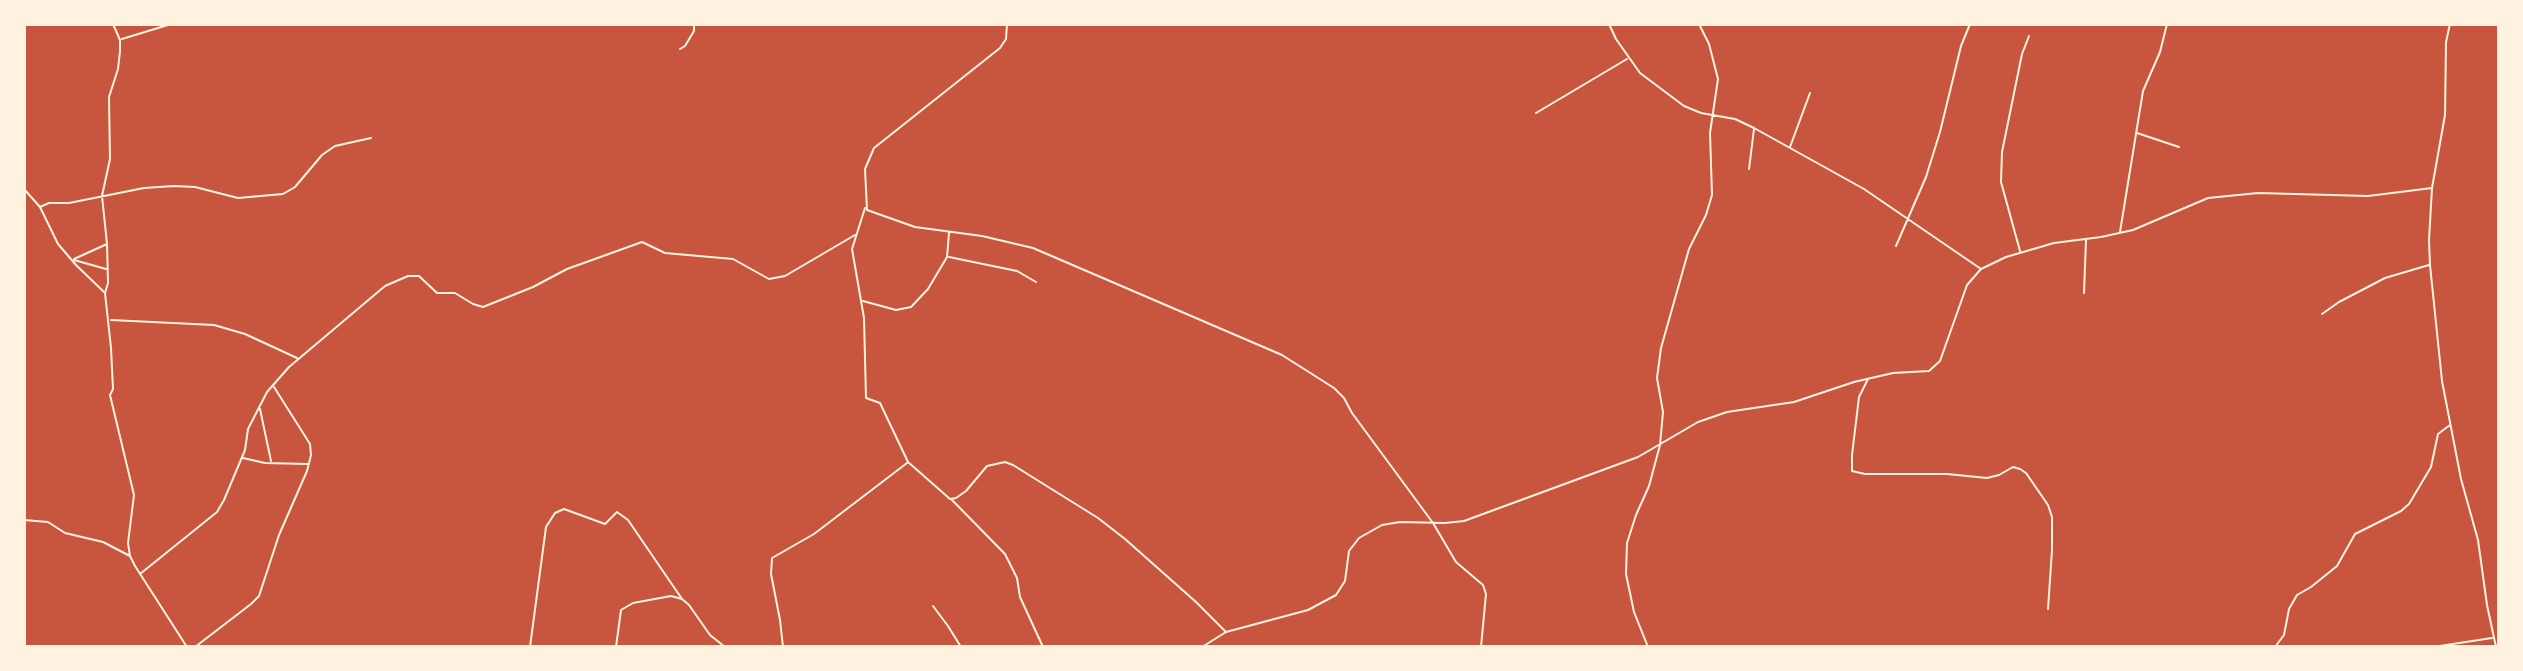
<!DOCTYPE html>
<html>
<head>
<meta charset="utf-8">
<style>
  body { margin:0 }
  #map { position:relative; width:2523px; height:671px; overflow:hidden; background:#c8553d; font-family:Quicksand,sans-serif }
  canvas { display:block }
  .frame { position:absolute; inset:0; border:26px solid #fff3e0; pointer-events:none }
</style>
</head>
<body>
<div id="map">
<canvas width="2523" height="671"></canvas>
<div class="frame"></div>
</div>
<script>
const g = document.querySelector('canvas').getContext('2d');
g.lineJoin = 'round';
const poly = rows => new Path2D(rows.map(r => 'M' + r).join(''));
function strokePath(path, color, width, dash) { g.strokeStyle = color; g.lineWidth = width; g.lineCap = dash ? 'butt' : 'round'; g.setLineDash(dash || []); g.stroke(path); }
const minor = poly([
  [113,24,120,40,120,51,118,69,109,97,110,159,102,196,107,244,108,283,105,293,111,348,113,389,110,395,134,495,128,543,130,556,135,566,187,647],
  [1007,24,1006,39,1000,48,874,148,865,169,867,210,915,227,982,236,1033,248,1282,355,1334,388,1344,398,1352,413,1433,523,1456,562,1483,585,1486,594,1481,647],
  [1609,24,1616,39,1640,73,1684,106,1701,113,1735,119,1754,128,1864,189,1981,269],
  [2450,24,2446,42,2445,115,2432,188,2429,240,2430,265,2442,381,2461,479,2478,540,2487,605,2496,647],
  [122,39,171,24],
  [680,49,685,46,694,31,694,24],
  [1536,113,1627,59],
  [2137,133,2179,147],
  [1790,147,1810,93],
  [1749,169,1754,129],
  [24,189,40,207,58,244,76,265,104,292],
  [40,207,49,203,69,203,144,188,174,186,195,187,238,198,283,194,295,187,322,155,335,146,371,138],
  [865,208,852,249,864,318,866,398,880,403,908,462,950,499,956,498,966,491,987,466,1005,462,1013,465,1098,518,1125,539,1196,602,1225,631],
  [2120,232,2143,91,2160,52,2167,24],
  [1896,246,1926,177,1940,132,1961,46,1970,24],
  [2020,251,2001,182,2002,152,2022,54,2029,36],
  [949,257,1017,271,1036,282],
  [74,259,107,244],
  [74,260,106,269],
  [2084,293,2086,240],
  [863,301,896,310,911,307,928,289,947,257,949,233],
  [2322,314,2339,302,2385,278,2429,265],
  [111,320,214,325,245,334,297,358],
  [1868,379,1859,397,1852,455,1852,471,1865,474,1947,474,1987,478,1999,475,2013,467,2020,469,2026,473,2048,505,2052,517,2052,550,2048,609],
  [260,409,271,461],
  [243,458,265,463,308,464],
  [951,499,1005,554,1017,578,1020,597,1043,647],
  [24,520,48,522,65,533,103,542,130,556],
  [140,574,217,512,224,500,245,450,248,429,267,392,289,367,385,286,408,276,419,276,437,293,455,293,473,304,483,307,533,287,567,269,642,242,665,253,733,259,769,279,785,276,855,235],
  [933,606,948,626,961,647],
  [195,647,251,604,259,596,279,535,307,471,311,455,310,444,274,387],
  [530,647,546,527,555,513,564,509,605,524,617,512,628,520,682,599],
  [616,647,621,610,633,603,671,596,682,599,689,605,710,635,725,647],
  [783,647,780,620,771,574,772,558,814,534,907,463],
  [1202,647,1226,632,1308,610,1336,595,1345,581,1349,551,1359,538,1382,525,1400,522,1445,523,1464,521,1638,457,1698,422,1727,412,1794,402,1854,382,1893,373,1929,371,1940,361,1967,285,1981,269,2006,257,2054,243,2101,237,2133,230,2208,198,2258,193,2368,196,2432,188],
  [1648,647,1634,612,1626,574,1627,543,1636,515,1649,486,1660,445,1663,412,1657,378,1661,348,1689,249,1706,215,1712,195,1710,133,1718,79,1709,44,1699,24],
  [2275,647,2284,635,2289,609,2297,595,2311,587,2337,566,2355,534,2401,511,2409,504,2431,467,2438,434,2450,425],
  [2433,647,2492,638]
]);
strokePath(minor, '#fff3e0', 2);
</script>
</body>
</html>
